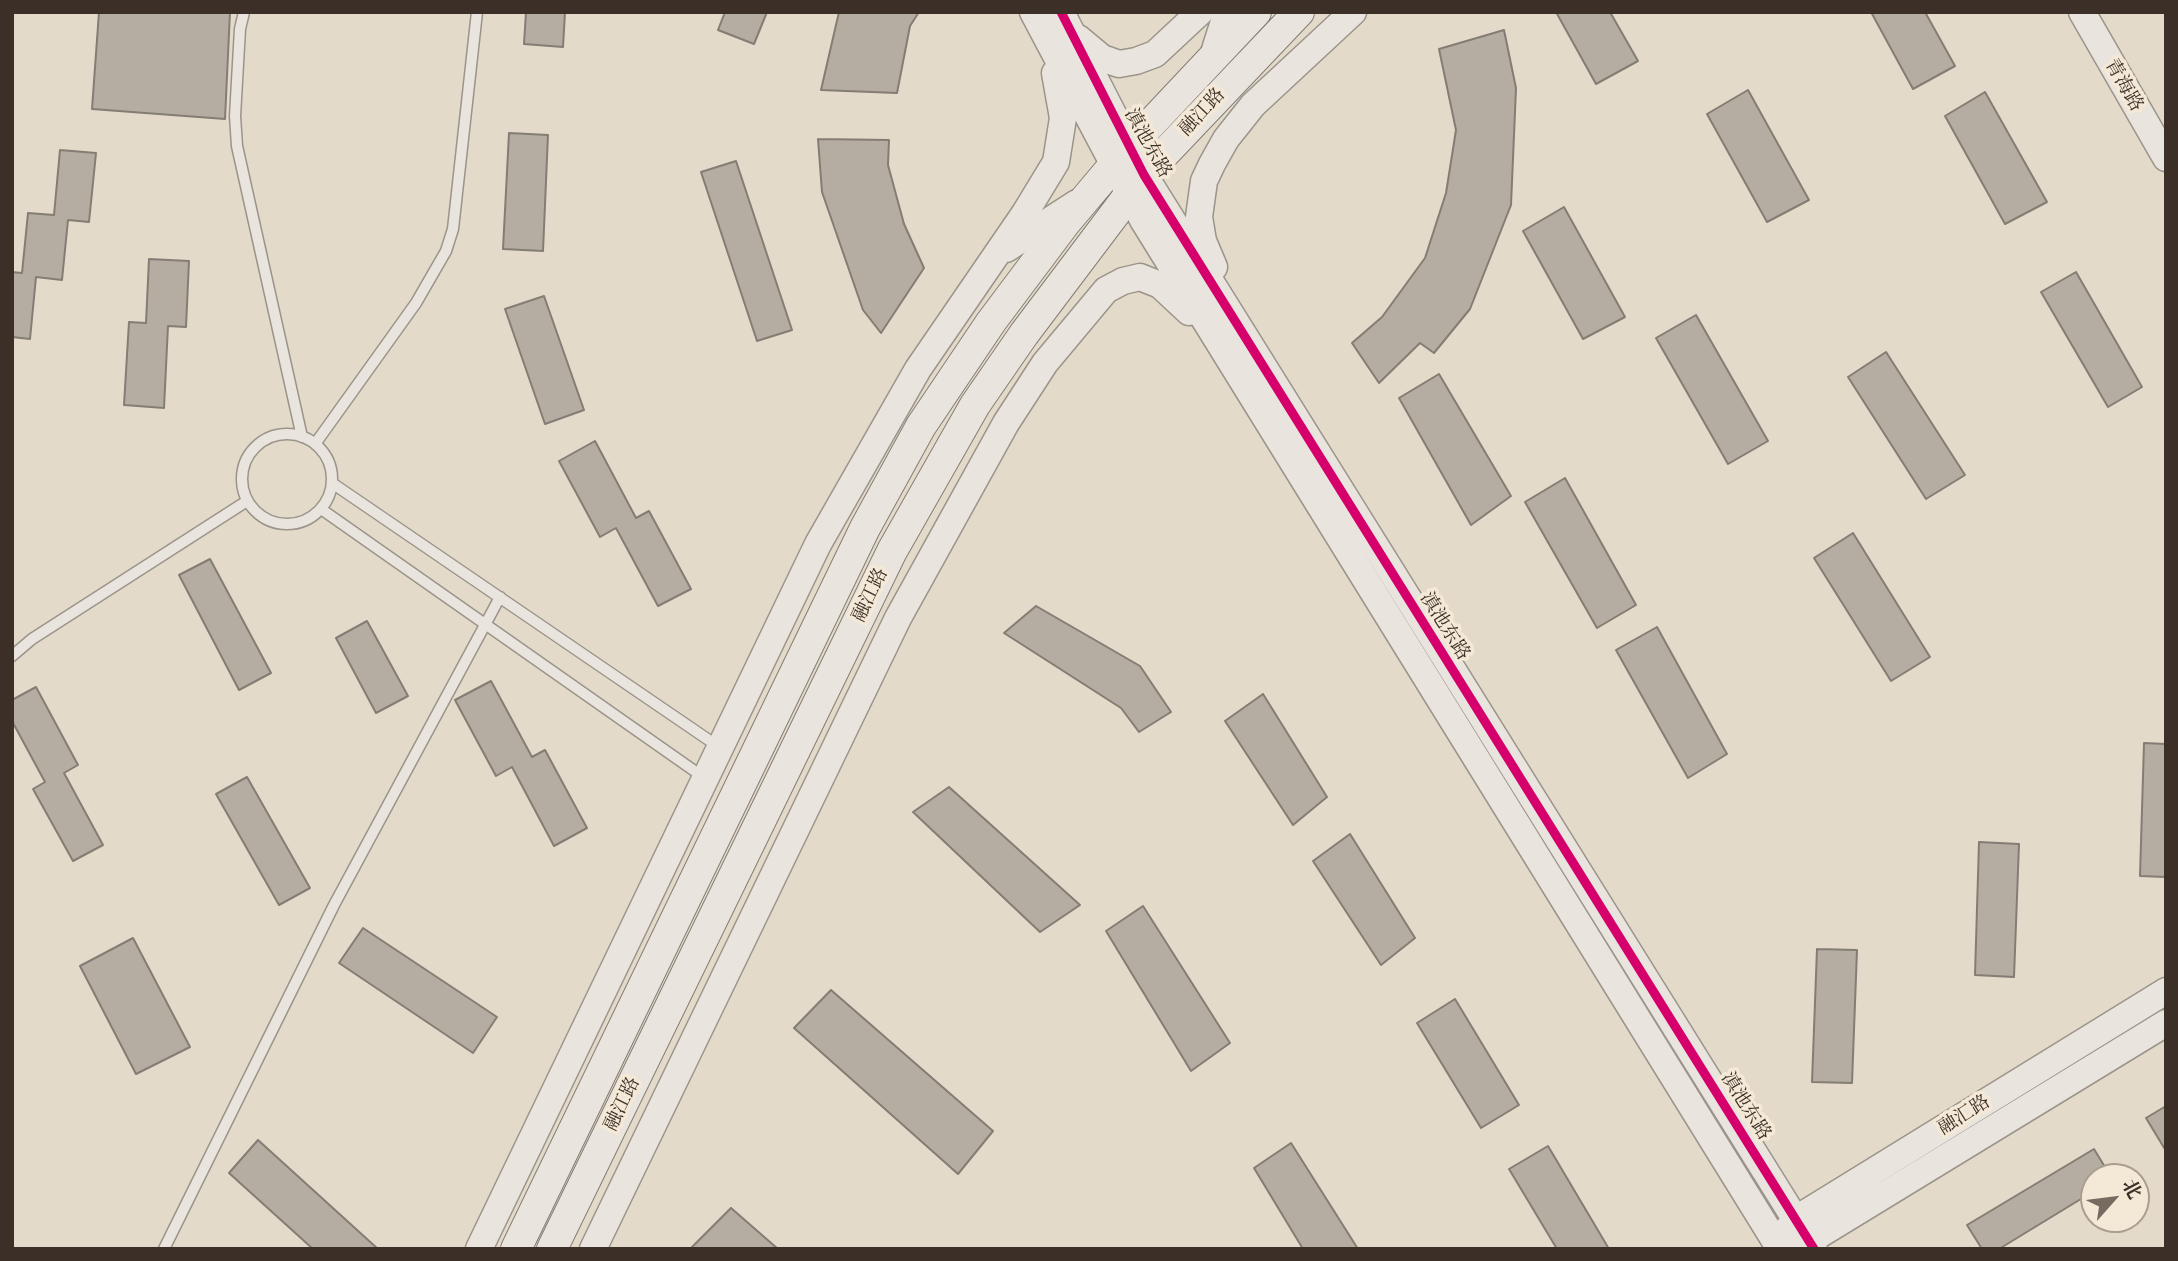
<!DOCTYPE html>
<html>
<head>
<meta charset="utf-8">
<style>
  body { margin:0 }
  #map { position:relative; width:2178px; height:1261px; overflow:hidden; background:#e4daca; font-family:"Libre Caslon Text","Noto Serif SC",serif }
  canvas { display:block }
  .frame { position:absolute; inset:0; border:14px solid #3c2f28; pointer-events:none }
  .north { position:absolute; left:2080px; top:1163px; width:70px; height:70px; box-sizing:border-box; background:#f4e8d6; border:2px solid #aa9e90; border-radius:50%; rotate:62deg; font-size:19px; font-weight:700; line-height:28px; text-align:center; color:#3c2f28 }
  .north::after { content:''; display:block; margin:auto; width:24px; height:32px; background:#776b61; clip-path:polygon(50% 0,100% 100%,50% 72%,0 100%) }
</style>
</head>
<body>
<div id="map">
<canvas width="2178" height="1261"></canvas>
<div class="frame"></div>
<div class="north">北</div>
</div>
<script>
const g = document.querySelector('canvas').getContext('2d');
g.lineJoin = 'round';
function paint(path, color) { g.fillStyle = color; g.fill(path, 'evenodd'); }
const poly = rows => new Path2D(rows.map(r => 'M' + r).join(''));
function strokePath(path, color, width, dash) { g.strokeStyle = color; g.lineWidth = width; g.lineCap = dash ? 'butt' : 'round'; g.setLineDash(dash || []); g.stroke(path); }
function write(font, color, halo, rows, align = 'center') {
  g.font = font + ' "Libre Caslon Text","Noto Serif SC",serif'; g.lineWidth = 7; g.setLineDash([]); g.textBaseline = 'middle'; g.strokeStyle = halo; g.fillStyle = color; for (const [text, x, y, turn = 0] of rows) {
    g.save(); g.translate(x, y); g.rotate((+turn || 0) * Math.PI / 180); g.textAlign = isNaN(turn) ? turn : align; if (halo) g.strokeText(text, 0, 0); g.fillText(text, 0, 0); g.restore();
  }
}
const building = poly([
  [99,12,230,12,225,119,92,109,99,12],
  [526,12,565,12,563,47,524,44,526,12],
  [725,12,767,12,754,44,718,30,725,12],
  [839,12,919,12,910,26,897,93,821,90,839,12],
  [1556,12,1610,12,1638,61,1596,84,1556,12],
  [1871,12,1925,12,1955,66,1913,89,1871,12],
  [1504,30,1516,88,1511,205,1470,309,1434,353,1420,343,1379,383,1352,343,1382,317,1425,258,1446,193,1456,130,1439,49,1504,30],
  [1748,90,1809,200,1767,222,1707,114,1748,90],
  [1985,92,2047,202,2005,224,1945,116,1985,92],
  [509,133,548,135,543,251,503,249,509,133],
  [818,139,889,140,888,165,904,224,924,268,881,333,863,310,822,192,818,139],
  [60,150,96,153,89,222,68,220,62,280,36,277,30,339,12,337,12,272,22,273,28,213,54,215,60,150],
  [736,161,792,330,757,341,701,172,736,161],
  [1564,207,1625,317,1583,339,1523,231,1564,207],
  [149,259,189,261,186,327,168,326,164,408,124,405,129,322,146,323,149,259],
  [2076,272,2142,387,2108,407,2041,292,2076,272],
  [544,296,584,410,545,424,505,309,544,296],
  [1696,315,1768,441,1728,464,1656,338,1696,315],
  [1886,352,1965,475,1926,499,1848,377,1886,352],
  [1439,374,1511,496,1471,525,1399,398,1439,374],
  [595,441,636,518,649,511,691,589,658,606,616,528,600,537,559,461,595,441],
  [1565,478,1636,605,1597,628,1525,502,1565,478],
  [1853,533,1930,657,1891,681,1814,558,1853,533],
  [210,559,271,673,239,690,179,575,210,559],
  [1036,606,1140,666,1171,712,1139,732,1121,708,1004,633,1036,606],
  [367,621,408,696,376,713,336,638,367,621],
  [1657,627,1727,754,1688,778,1616,650,1657,627],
  [491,681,532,757,545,750,587,828,554,846,512,767,496,776,455,700,491,681],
  [36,687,78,765,64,773,103,845,73,861,33,789,45,782,12,721,12,700,36,687],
  [1263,694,1327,797,1293,825,1225,721,1263,694],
  [2144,743,2166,744,2166,877,2140,876,2144,743],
  [247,777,310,888,279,905,216,794,247,777],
  [949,787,1080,905,1040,932,913,812,949,787],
  [1350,834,1415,938,1381,965,1313,861,1350,834],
  [1979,842,2019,844,2014,977,1975,975,1979,842],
  [1143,906,1230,1043,1191,1071,1106,931,1143,906],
  [363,928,497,1017,473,1053,339,963,363,928],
  [133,938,190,1047,136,1074,80,966,133,938],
  [1817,949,1857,950,1852,1083,1812,1082,1817,949],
  [831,990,993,1131,958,1174,794,1028,831,990],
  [1455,999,1519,1105,1481,1128,1417,1023,1455,999],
  [2166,1106,2166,1151,2146,1118,2166,1106],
  [258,1140,378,1249,313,1249,229,1173,258,1140],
  [1291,1143,1358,1249,1303,1249,1254,1168,1291,1143],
  [1548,1146,1609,1249,1557,1249,1509,1169,1548,1146],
  [2094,1149,2111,1177,2094,1177,2094,1191,1999,1249,1982,1249,1967,1225,2094,1149],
  [731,1208,778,1249,690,1249,731,1208]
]);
const service = poly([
  [244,12,240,29,235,116,237,146,302,437],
  '242 479a45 45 0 1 1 90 0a45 45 0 1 1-90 0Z',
  [315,444,416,303,446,251,453,229,477,12],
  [332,483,719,747],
  [321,509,706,779],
  [12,656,32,639,247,501],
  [164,1249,334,905,500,597]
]);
const tertiary = poly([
  [1033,12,1143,220,1780,1249],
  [1061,12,1144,175,1814,1249],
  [2082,12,2166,158],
  [1078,38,1102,58,1119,64,1136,61,1155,54,1200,12],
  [1214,53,1227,12],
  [1006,249,1077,203],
  [1214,267,1203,241,1199,217,1204,181,1212,164,1226,139,1253,105,1353,12],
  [1786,1231,1796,1219,2166,991],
  [479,1249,818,544,918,369,1025,213,1056,162,1063,118,1055,73],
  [593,1249,898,618,1006,423,1045,363,1106,290,1123,281,1140,277,1160,285,1189,312],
  [1802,1249,1809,1241,2166,1023]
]);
const secondary = poly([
  [516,1249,865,528,921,426,991,322,1066,222,1129,147,1256,12],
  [552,1249,892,551,975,405,1024,334,1144,175,1299,12]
]);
const cycleway = poly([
  [1061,12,1144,175,1814,1249]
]);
const streetNames = [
  ["青海路",2124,85,60],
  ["融江路",1202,112,-47],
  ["滇池东路",1148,143,61],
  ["融江路",870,595,-64],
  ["滇池东路",1445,626,58],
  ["融江路",622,1104,-64],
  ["滇池东路",1746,1106,58],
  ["融汇路",1964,1115,-32]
];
paint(building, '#b5ada2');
strokePath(building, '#847d74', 2);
strokePath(service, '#9b948a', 13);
strokePath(tertiary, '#9b948a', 29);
strokePath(secondary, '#847d74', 32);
strokePath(service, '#e9e4dd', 10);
strokePath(tertiary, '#e9e4dd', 26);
strokePath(secondary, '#e9e4dd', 30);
strokePath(cycleway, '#d6006c', 9);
write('19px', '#3c2f28', '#f4e8d6', streetNames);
</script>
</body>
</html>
